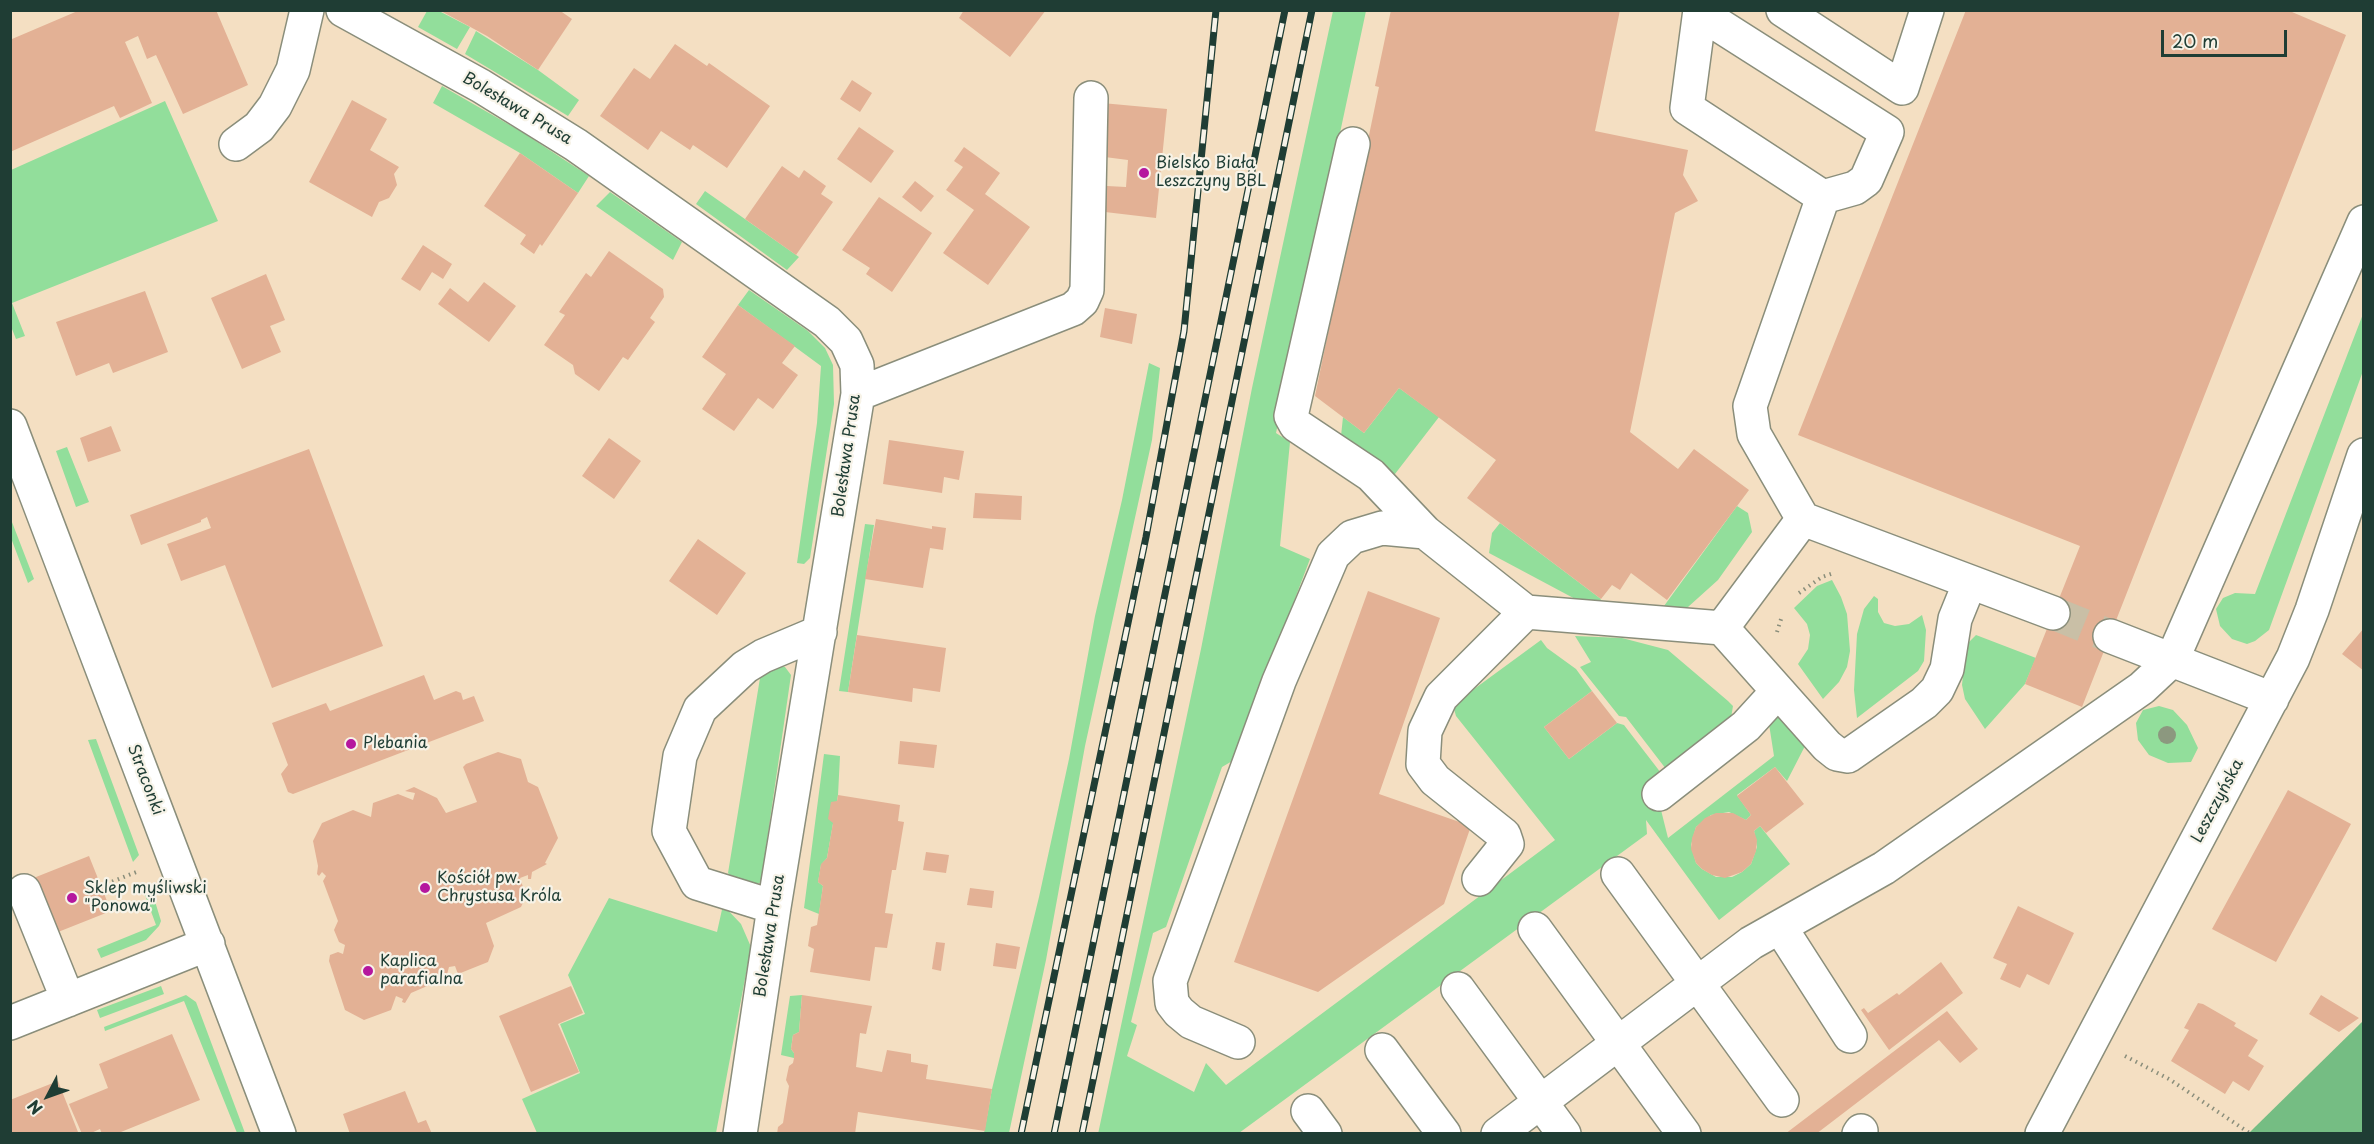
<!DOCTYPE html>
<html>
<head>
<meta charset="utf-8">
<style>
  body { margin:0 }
  #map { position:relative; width:2374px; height:1144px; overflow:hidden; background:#f4dfc2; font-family:"Playpen Sans",sans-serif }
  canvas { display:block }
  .frame { position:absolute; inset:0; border:12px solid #1f3d34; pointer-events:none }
  .north { position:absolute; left:18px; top:1066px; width:60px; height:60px; -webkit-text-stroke:4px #f7f3e8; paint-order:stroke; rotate:229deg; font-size:16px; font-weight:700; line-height:24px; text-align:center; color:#1f3d34 }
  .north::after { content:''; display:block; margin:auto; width:21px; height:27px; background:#1f3d34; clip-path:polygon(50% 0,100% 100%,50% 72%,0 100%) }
  .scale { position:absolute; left:2161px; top:30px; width:126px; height:27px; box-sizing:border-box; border:3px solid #1f3d34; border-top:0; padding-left:8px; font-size:18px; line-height:21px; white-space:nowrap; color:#1f3d34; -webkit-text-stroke:4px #f7f3e8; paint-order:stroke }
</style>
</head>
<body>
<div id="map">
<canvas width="2374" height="1144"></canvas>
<div class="frame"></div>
<div class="north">N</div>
<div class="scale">20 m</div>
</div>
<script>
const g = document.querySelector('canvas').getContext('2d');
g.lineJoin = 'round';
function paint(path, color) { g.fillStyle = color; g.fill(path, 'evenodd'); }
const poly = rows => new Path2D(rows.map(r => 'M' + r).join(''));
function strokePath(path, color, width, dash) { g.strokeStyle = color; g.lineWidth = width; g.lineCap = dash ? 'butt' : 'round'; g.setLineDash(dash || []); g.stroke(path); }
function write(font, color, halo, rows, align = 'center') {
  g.font = font + ' "Playpen Sans",sans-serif'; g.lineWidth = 4.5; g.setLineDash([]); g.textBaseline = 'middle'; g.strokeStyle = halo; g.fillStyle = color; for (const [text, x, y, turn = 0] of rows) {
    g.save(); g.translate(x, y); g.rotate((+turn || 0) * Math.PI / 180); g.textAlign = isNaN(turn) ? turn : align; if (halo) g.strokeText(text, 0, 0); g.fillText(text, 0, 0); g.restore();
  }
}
const green = poly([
  [427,11,439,11,470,27,457,49,418,27],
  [1333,11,1366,11,1276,433,1290,442,1280,546,1310,559,1234,760,1222,767,1166,927,1153,933,1131,1022,1137,1025,1127,1056,1194,1092,1206,1063,1226,1085,1555,840,1456,716,1454,709,1455,703,1541,640,1547,648,1576,669,1592,691,1544,727,1569,759,1617,723,1624,725,1661,773,1646,785,1660,806,1668,838,1774,756,1769,724,1775,718,1782,716,1805,746,1787,781,1775,767,1737,795,1751,815,1746,820,1729,812,1711,815,1696,827,1691,845,1696,863,1702,869,1716,877,1732,877,1742,872,1751,864,1757,847,1754,831,1760,826,1790,864,1719,920,1646,820,1647,834,1239,1133,1098,1134,1201,649,1252,388],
  [476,31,538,70,579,100,568,116,465,54],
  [442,86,522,132,589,176,578,193,520,153,433,103],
  [165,101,218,221,12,303,25,336,16,339,10,324,11,170],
  [705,191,799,257,787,270,696,204],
  [610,192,682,242,673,260,596,206],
  [749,290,808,331,825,348,833,365,834,404,810,558,804,564,797,563,817,423,821,366,738,305],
  [2363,314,2363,371,2269,630,2255,641,2247,644,2232,639,2220,626,2216,609,2223,598,2235,593,2255,594],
  [1149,363,1160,368,1152,440,1085,746,1046,960,1009,1133,984,1133,992,1089,1039,897,1069,759,1095,616,1122,500],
  [1399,388,1439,417,1388,483,1341,436,1343,417,1364,433],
  [67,447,89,502,76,507,56,451],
  [1737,506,1748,513,1752,532,1718,580,1688,607,1679,610,1664,606],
  [10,517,34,579,28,583,11,538],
  [1500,523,1601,599,1599,604,1579,601,1489,553,1492,533],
  [865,524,874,525,848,692,839,691],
  [1832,580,1841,597,1847,614,1850,651,1847,667,1839,682,1823,699,1798,664,1808,649,1810,635,1807,624,1794,608,1817,586],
  [1874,596,1878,599,1878,612,1884,623,1895,626,1909,624,1922,615,1926,630,1924,661,1918,671,1857,718,1854,690,1857,634,1864,609],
  [1976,635,2036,658,2025,684,1985,729,1965,699,1962,685,1966,645],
  [1575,636,1622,638,1668,650,1728,701,1733,706,1731,718,1666,769,1626,717,1619,716,1580,667,1591,662],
  [776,665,785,667,791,675,761,882,751,887,736,882,728,873,761,672],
  [2159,706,2173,710,2187,725,2198,748,2191,762,2168,763,2149,755,2138,740,2136,723,2143,710],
  [96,739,139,855,133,862,88,740],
  [824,754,840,756,838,795,827,858,821,865,818,882,823,886,819,914,804,908],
  [141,884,150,885,161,921,159,926,146,940,101,958,97,949,156,925],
  [609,898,717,932,723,905,741,924,751,947,716,1133,537,1133,522,1099,580,1073,560,1024,585,1014,568,975],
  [161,986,164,994,100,1018,97,1010],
  [186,995,196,1002,245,1133,237,1133,184,1001,105,1031,104,1027],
  [802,995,799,1032,793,1035,791,1049,794,1053,794,1058,781,1055,790,996]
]);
const forest = poly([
  [2363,1021,2363,1133,2249,1133,2254,1128]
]);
const building = poly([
  [80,10,216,10,248,85,183,114,156,55,147,59,138,36,125,42,152,103,120,118,114,106,10,152,10,35,12,39],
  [439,10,559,10,572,19,538,70,487,36],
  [964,10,1046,10,1010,57,959,18],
  [1391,10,1620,10,1595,131,1688,150,1683,175,1698,201,1675,213,1630,432,1678,469,1694,449,1749,490,1667,600,1631,573,1620,590,1612,585,1601,599,1467,498,1496,460,1399,388,1364,433,1315,396,1379,87,1375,86],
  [1966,10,2293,10,2292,12,2346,35,2082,707,2025,684,2080,546,1798,435],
  [675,44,707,66,709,63,770,106,727,168,693,145,690,150,661,131,648,150,600,116,634,68,650,79],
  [852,80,872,93,860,112,840,99],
  [352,100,387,119,370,150,399,167,394,174,397,185,389,198,379,202,372,217,309,182],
  [1102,103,1167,109,1156,218,1105,212,1107,186,1126,187,1128,160,1097,156],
  [859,127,894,151,871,183,837,159],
  [964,147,1000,173,985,194,1030,227,988,285,943,253,974,210,946,190,963,167,954,161],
  [520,153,578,193,542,246,540,244,534,254,520,244,526,235,484,206],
  [782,166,799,178,804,170,826,186,821,194,833,202,796,255,745,219],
  [915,181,934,196,921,212,902,197],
  [879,197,932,233,892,292,866,274,870,268,842,250],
  [423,245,452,264,443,279,432,272,420,291,401,279],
  [609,251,663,289,664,297,650,318,655,322,628,360,623,357,599,391,575,374,573,365,544,345,565,315,559,312,586,273,591,277],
  [266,274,285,320,270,326,281,352,242,369,211,298],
  [484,282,516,306,489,342,438,304,450,288,468,302],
  [145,291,168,352,113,373,109,363,76,376,56,322],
  [738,305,795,346,782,363,798,375,773,409,758,398,734,431,702,409,726,374,702,357],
  [1105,308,1137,314,1132,344,1100,337],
  [111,426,121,451,88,462,80,438],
  [609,438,641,461,614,499,582,476],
  [889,440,964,451,959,480,944,477,942,493,883,484],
  [309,449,383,646,272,688,225,565,181,581,167,544,211,528,207,517,201,520,201,522,141,545,130,515],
  [975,493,1022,496,1021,520,973,518],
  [876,519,932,529,932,526,946,528,943,550,930,548,923,588,865,579],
  [698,539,746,573,717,615,669,581],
  [1368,591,1440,618,1379,794,1471,826,1444,904,1318,992,1234,962],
  [2364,628,2364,671,2342,654],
  [857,635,946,648,940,692,913,688,912,702,848,692],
  [424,675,434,700,456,691,461,693,463,700,474,696,484,721,293,794,288,792,281,774,288,765,272,723,326,703,330,711],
  [1592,691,1617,723,1569,759,1544,727],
  [900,741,937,745,934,768,898,764],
  [498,752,521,759,528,782,538,787,558,838,545,863,547,864,532,872,531,879,528,879,528,875,520,878,526,896,521,907,486,923,494,946,488,962,458,974,455,966,449,967,446,978,411,993,405,1003,402,1002,403,999,396,996,391,1010,364,1020,345,1010,329,961,330,955,338,952,343,954,345,945,339,942,334,930,338,921,323,881,326,876,322,872,319,876,317,874,318,866,313,841,322,823,353,810,371,817,373,803,398,794,413,800,415,793,405,791,414,787,437,798,446,813,477,802,463,767,466,764],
  [1775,767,1804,804,1766,833,1760,826,1754,831,1757,840,1756,851,1751,864,1742,872,1725,878,1712,875,1702,869,1696,863,1691,849,1692,838,1696,827,1705,818,1716,813,1733,813,1746,820,1751,815,1737,796],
  [2288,790,2351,824,2276,962,2212,929],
  [838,795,900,805,898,821,904,822,896,870,892,870,885,913,893,914,887,948,875,947,870,981,810,972,814,949,808,946,811,927,817,925,823,886,818,882,821,864,827,858,833,823,828,819,831,802,837,801],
  [926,852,949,855,946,873,923,870],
  [89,856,111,911,53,934,31,879],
  [970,888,994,891,992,908,967,905],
  [2018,906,2074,933,2049,985,2027,974,2020,988,2000,979,2007,964,1993,958],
  [936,942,945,943,941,971,932,969],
  [996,943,1020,947,1016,969,993,966],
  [1941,962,1963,993,1889,1050,1861,1010,1864,1008,1868,1013,1897,993,1899,995],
  [571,986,583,1013,558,1024,579,1072,531,1092,499,1016],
  [802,995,872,1006,866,1034,860,1033,856,1067,882,1072,887,1050,911,1054,911,1062,928,1065,926,1079,992,1089,985,1131,858,1112,855,1134,777,1134,778,1127,783,1123,789,1086,786,1080,789,1066,793,1063,794,1058,794,1053,791,1049,793,1035,799,1032],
  [2321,995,2359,1018,2339,1032,2309,1014],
  [2198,1003,2203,1004,2236,1023,2234,1026,2258,1040,2248,1056,2264,1066,2249,1091,2233,1081,2225,1094,2171,1061,2189,1030,2184,1028],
  [1947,1011,1978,1049,1960,1063,1939,1040,1816,1134,1785,1134],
  [172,1034,200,1100,116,1134,102,1134,100,1129,89,1134,82,1134,69,1104,108,1088,99,1064],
  [58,1081,78,1132,10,1134,10,1100],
  [405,1091,418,1123,426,1120,432,1134,350,1134,343,1114]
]);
const minorTunnel = poly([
  [2053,613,2110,636]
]);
const path = poly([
  [1799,593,1822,577,1834,573],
  [1777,632,1782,616],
  [101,886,139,871],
  [2125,1056,2169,1079,2251,1134]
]);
const minor = poly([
  [343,10,481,86,576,145,827,322,846,341,857,365,858,394,774,907,740,1134],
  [1700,10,1687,108,1823,197,1750,406,1754,434,1803,519,2053,613],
  [1783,10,1902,88,1927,10],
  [1700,13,1887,132,1866,180,1855,188,1823,197],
  [236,144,259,127,275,106,293,70,307,10],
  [1353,144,1291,416,1296,425,1371,475,1425,532],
  [858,394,1073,309,1082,301,1087,290,1091,98],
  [10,426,279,1134],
  [1803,519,1722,628,1827,746,1837,754,1848,756,1924,703,1937,690,1947,669,1955,619,1970,582],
  [2110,636,2272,699],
  [1659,794,1746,726,1778,691],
  [1618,874,1782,1100],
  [1479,879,1507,844,1504,835,1435,780,1423,764,1425,731,1441,697,1526,612,1722,628],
  [24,891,68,1000],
  [774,907,697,883,669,831,680,756,700,709,745,667,763,656,820,632],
  [1780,927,1850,1036],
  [1535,929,1684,1134],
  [1458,989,1564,1134],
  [10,1023,208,944],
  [1238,1042,1191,1022,1179,1012,1172,1003,1170,981,1279,681,1333,555,1352,537,1382,528,1425,532,1526,612],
  [1382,1050,1444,1134],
  [1308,1111,1325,1134],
  [1498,1134,1751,943,1884,868,2142,688,2172,660,2364,222],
  [1859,1134,1861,1131],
  [2042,1134,2293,658,2312,610,2364,455]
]);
const rail = poly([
  [1021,1134,1146,537,1184,331,1216,10],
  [1054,1134,1285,10],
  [1082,1134,1312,10]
]);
const trees = [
  [2167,735]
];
const markers = [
  [1144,173,6,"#b5179e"],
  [351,744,6,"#b5179e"],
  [425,888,6,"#b5179e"],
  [72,898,6,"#b5179e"],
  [368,971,6,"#b5179e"]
];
const streetNames = [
  ["Bolesława Prusa",517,109,31],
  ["Bolesława Prusa",847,456,-82],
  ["Straconki",145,780,69],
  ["Leszczyńska",2218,801,-62],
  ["Bolesława Prusa",770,936,-81]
];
const poiNames = [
  ["Bielsko Biała",1156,164],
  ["Leszczyny BBL",1156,182],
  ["Plebania",363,744],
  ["Kościół pw.",437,879],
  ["Chrystusa Króla",437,897],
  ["Sklep myśliwski",84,889],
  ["\"Ponowa\"",84,907],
  ["Kaplica",380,962],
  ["parafialna",380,980]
];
paint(green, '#92de9b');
paint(forest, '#75bd83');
paint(building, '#e3b195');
strokePath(minorTunnel, '#c9bfa6', 33, [33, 16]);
strokePath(minor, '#8a8e7b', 36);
strokePath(path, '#8a8e7b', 4, [1.5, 4.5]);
strokePath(minor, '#fff', 33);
strokePath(rail, '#1f3d34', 7);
strokePath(rail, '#f7f3e8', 4.5, [14]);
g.fillStyle = '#8c987f';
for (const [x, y] of trees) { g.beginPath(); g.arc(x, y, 9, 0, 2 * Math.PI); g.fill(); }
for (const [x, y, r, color] of markers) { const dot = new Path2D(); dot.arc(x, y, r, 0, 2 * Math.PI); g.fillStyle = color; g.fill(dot); strokePath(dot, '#f7f3e8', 2); }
write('16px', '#1f3d34', '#f7f3e8', streetNames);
write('16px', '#1f3d34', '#f7f3e8', poiNames, 'left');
</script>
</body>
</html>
